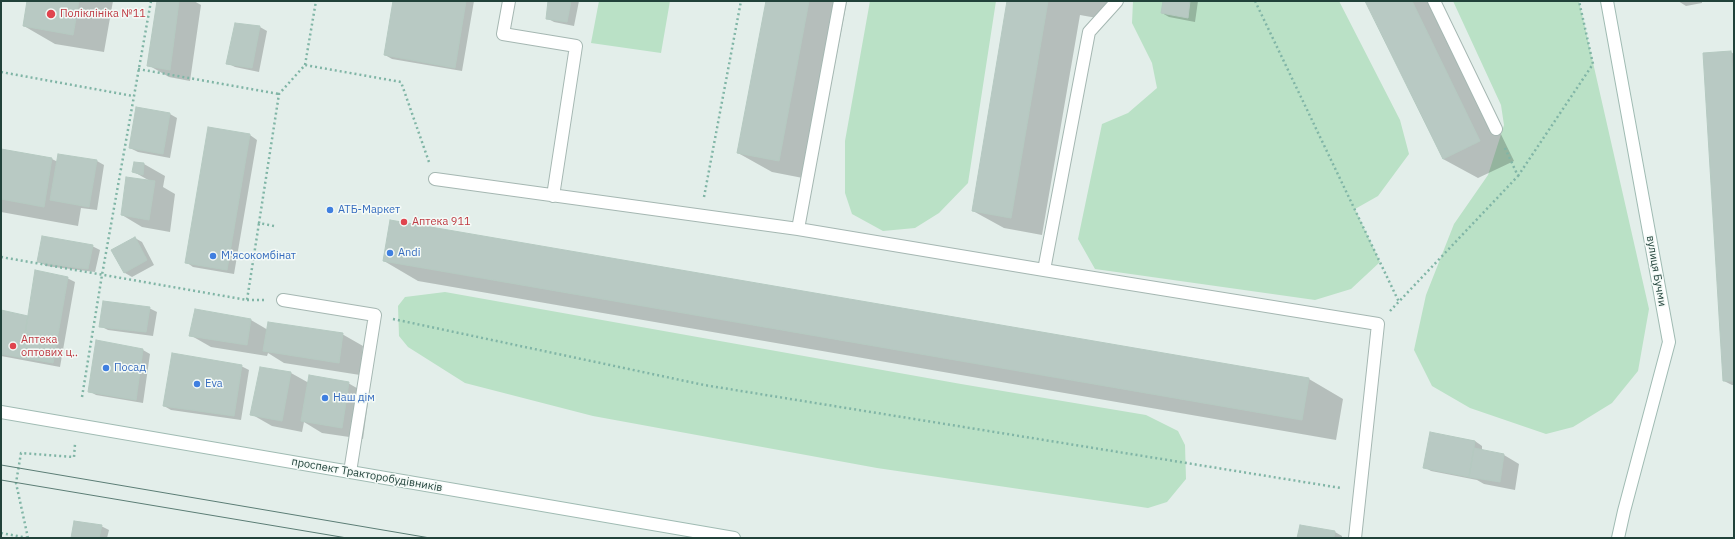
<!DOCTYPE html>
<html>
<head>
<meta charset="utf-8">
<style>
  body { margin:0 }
  #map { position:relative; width:1735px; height:539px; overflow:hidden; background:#e3eeea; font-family:"IBM Plex Sans",sans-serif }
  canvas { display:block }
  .frame { position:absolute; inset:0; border:2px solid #21423a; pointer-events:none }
</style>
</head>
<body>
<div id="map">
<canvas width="1735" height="539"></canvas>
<div class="frame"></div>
</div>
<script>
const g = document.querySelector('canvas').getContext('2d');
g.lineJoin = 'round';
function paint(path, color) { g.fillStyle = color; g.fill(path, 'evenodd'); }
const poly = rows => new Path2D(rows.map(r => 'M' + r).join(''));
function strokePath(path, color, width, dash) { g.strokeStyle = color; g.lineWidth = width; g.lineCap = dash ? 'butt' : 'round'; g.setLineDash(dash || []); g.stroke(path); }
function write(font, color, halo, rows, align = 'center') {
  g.font = font + ' "IBM Plex Sans",sans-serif'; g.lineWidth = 3; g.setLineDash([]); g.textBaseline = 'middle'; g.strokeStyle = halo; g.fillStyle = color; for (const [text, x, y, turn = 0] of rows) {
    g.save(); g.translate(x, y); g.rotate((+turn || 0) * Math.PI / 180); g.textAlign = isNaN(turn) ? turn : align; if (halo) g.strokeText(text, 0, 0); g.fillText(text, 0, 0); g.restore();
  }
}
const green = poly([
  [599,1,670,1,661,53,591,43],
  [870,1,996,1,968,183,939,213,915,228,883,231,852,214,845,193,845,141],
  [1133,1,1339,1,1400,120,1409,154,1378,196,1355,209,1380,262,1351,289,1315,300,1095,269,1078,239,1102,124,1128,113,1157,88,1152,63,1132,23],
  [1453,1,1579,1,1649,309,1638,371,1612,403,1573,427,1546,434,1470,408,1432,386,1414,350,1426,295,1454,224,1488,175,1504,125,1501,105],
  [445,292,961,384,1146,415,1178,431,1185,445,1186,479,1167,502,1148,508,877,468,593,416,465,383,408,347,399,336,398,306,405,297]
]);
const shadow = poly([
  [28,1,113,1,104,52,55,44,24,26],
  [158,1,194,1,201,5,190,81,169,77,148,65],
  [394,1,474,1,462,71,392,59,385,55],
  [550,1,579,1,574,26,554,22,547,18],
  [767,1,847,1,813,180,772,172,738,153],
  [1008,1,1111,1,1108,20,1080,15,1042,235,1004,228,973,211],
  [1164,1,1198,1,1195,22,1169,17,1162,13],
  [1366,1,1436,1,1514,161,1478,178,1443,159],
  [1678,1,1702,1,1702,3,1686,6],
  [260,27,267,31,259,72,235,67,227,63],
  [1731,52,1734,54,1734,385,1732,385,1724,381],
  [170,114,177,118,170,158,138,152,130,148],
  [250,135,257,140,234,274,193,267,186,262],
  [1,150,52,159,58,162,59,155,97,161,104,165,97,210,81,208,78,226,1,212],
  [135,163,144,164,165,176,163,187,175,194,170,232,142,227,122,215,150,181,134,172],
  [391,221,1309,379,1343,399,1336,440,418,281,384,261],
  [135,238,142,242,154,265,132,277,125,273,112,250],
  [92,246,100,250,95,272,46,266,39,261],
  [67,278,75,282,60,367,1,356,1,311,29,317],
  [149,308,157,312,153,336,108,330,100,326],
  [196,310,251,320,268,330,342,334,363,346,360,375,284,363,268,353,267,356,211,347,190,335],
  [97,341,143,350,150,354,143,403,96,395,89,391],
  [241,366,249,370,241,420,171,410,164,406],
  [261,368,291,373,309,383,348,383,369,395,363,439,322,433,304,422,302,432,272,426,251,414],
  [1430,433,1475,441,1482,446,1482,450,1504,455,1519,464,1515,490,1484,484,1477,480,1431,471,1424,467],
  [101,526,109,530,107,538,72,538],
  [1300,526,1335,532,1342,536,1342,538,1298,538]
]);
const building = poly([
  [27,1,79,1,73,35,23,26,27,1],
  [157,1,179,1,170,70,147,66,157,1],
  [393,1,466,1,455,68,384,55,393,1],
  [548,1,571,1,567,22,546,19,548,1],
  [766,1,809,1,779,161,737,153,766,1],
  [1007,1,1048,1,1011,218,972,211,1007,1],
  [1163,1,1190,1,1188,18,1161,13,1163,1],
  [1365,1,1412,1,1480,141,1443,159,1365,1],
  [235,23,260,26,252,68,226,64,235,23],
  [1731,51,1734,96,1734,381,1723,381,1703,53,1731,51],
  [136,107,170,113,163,154,129,148,136,107],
  [208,127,250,134,227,270,185,263,208,127],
  [1,149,52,158,44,207,1,199,1,149],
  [58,154,97,160,89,207,50,200,58,154],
  [134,162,144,163,143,175,132,172,134,162],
  [126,177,155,181,149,220,121,215,126,177],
  [390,220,1309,378,1302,420,383,261,390,220],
  [42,236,93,245,88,269,37,262,42,236],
  [135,237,147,260,124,273,111,250,135,237],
  [35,270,68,277,57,340,25,334,35,270],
  [103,301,150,307,146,332,99,327,103,301],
  [195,309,251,319,247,345,189,336,195,309],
  [1,310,28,316,25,334,57,340,53,363,1,354,1,310],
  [268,322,343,333,339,363,263,351,268,322],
  [96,340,143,349,136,400,88,392,96,340],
  [172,353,242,365,234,416,163,406,172,353],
  [260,367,291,372,282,421,250,415,260,367],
  [309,375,349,382,342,428,301,421,309,375],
  [1430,432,1475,441,1469,477,1423,468,1430,432],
  [1474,448,1504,454,1500,482,1469,477,1474,448],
  [74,521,102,525,99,538,71,538,74,521],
  [1300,525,1335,531,1334,538,1297,538,1300,525]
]);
const path = poly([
  [1255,1,1399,302],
  [305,65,316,1],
  [138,69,279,94],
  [1,72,133,96],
  [1518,176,1593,64,1579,1],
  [704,197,741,1],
  [274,226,259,223,279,94,305,65,401,82,429,162],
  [1,257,247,300,259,223],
  [247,300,265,300],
  [1390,311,1518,176,1504,146],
  [393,319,704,385,1341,488],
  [82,397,102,275,151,1],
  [1,533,28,538],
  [28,538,16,483,21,453,74,457,75,444]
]);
const lane = poly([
  [509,1,503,34,576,46,553,196],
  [1434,1,1496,129],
  [435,179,798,229,1044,270,1378,324,1355,538],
  [798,229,840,1],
  [1044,270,1089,32,1117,1],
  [283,300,375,315,350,472]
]);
const secondary = poly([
  [1607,1,1669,342,1624,511,1618,538],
  [1,412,734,538]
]);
const tram = poly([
  [1,465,430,538],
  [1,480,347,538]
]);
const markers = [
  [51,14,5,"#e0444e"],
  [330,210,4,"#3f7fe0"],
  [404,222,4,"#e0444e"],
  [390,253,4,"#3f7fe0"],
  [213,256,4,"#3f7fe0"],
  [13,346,4,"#e0444e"],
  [106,368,4,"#3f7fe0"],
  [197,384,4,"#3f7fe0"],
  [325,398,4,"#3f7fe0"]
];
const healthNames = [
  ["Поліклініка №11",60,14],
  ["Аптека 911",412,222],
  ["Аптека",21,340],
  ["оптових ц‥",21,353]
];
const shopNames = [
  ["АТБ-Маркет",338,210],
  ["Andi",398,253],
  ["М'ясокомбінат",221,256],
  ["Посад",114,368],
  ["Eva",205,384],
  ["Наш дім",333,398]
];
const streetNames = [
  ["вулиця Бучми",1656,271,80],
  ["проспект Тракторобудівників",367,475,10]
];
paint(green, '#bae1c6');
paint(shadow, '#0003');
paint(building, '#b8c9c3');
strokePath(building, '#b5c9c1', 1);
strokePath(lane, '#a5b7b2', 14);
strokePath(secondary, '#a0bbb3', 14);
strokePath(path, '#80b5a6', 2.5, [2, 3]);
strokePath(lane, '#fff', 12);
strokePath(secondary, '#fff', 12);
strokePath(tram, '#5b7d75', 1);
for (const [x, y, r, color] of markers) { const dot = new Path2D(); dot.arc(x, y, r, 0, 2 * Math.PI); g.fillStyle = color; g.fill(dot); strokePath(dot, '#f4faf7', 1.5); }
write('11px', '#be3a42', '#f4faf7', healthNames, 'left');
write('11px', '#366cbe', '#f4faf7', shopNames, 'left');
write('11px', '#21423a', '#f4faf7', streetNames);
</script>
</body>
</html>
